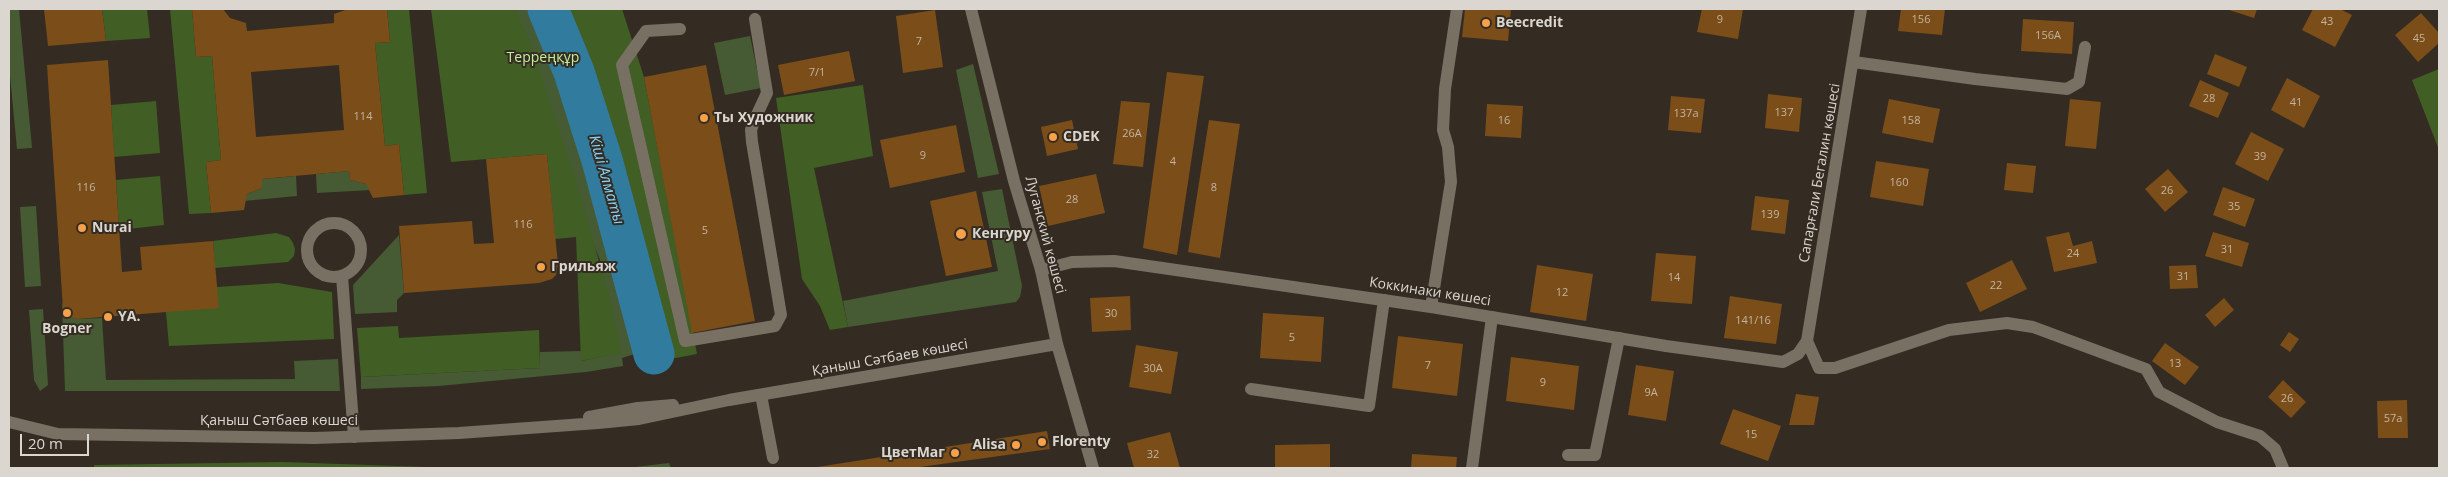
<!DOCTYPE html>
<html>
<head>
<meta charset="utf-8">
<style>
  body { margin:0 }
  #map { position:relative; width:2448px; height:477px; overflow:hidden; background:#342c22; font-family:"Open Sans",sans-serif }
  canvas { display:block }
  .frame { position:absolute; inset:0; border:10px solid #dbd7d0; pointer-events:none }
  .scale { position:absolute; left:20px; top:434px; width:69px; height:22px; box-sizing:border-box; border:2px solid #dbd7d0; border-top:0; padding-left:6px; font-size:15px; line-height:18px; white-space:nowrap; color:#dbd7d0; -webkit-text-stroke:4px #342c22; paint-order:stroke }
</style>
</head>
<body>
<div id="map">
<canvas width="2448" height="477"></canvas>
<div class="frame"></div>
<div class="scale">20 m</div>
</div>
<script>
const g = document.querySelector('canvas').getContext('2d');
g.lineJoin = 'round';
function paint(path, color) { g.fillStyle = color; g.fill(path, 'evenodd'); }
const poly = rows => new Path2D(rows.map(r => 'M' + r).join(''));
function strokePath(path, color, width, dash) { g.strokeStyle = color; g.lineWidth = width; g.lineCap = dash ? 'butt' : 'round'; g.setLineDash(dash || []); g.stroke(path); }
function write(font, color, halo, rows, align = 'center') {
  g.font = font + ' "Open Sans",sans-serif'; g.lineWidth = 4; g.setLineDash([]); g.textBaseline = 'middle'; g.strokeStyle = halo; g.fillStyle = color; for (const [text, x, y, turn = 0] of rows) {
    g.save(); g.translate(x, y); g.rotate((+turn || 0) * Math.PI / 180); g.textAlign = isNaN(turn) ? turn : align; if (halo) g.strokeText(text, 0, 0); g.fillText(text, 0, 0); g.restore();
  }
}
const green = poly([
  [9,9,19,9,32,148,17,149,9,65],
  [472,9,578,9,670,343,622,358,623,366,586,372,439,386,361,389,361,377,540,368,540,352,581,351,581,361,609,355,600,260,561,165],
  [750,36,761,88,725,95,714,43],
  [973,64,999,174,978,178,956,70],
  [349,171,350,180,366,184,371,190,317,193,316,174],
  [296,176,297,196,244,201,247,194,262,188,262,179],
  [1002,189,1022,286,1020,297,1016,302,848,327,843,301,998,271,982,192],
  [36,206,41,286,25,287,20,207],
  [399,235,404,293,397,300,397,312,355,314,353,285],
  [62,302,66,313,71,317,77,319,102,318,106,380,295,379,294,361,338,359,340,391,65,391],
  [43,309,48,385,40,391,34,380,29,310],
  [669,463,671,468,627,468]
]);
const forest = poly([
  [102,9,147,9,150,38,106,41],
  [170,9,192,9,196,57,212,56,221,160,206,162,211,213,189,214],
  [387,9,409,9,427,193,404,195,399,144,385,146,375,43,390,42],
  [431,9,515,9,530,43,573,172,610,299,621,353,581,361,576,237,555,239,547,154,451,162],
  [558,9,622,9,644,77,697,354,665,360,605,142],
  [2439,69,2439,150,2412,80],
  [863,85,873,156,814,168,848,327,830,330,820,306,802,279,776,98],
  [156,101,160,153,114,157,111,105],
  [160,176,164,225,119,230,116,180],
  [276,233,289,237,293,243,295,249,294,256,288,262,215,268,213,241],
  [278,283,332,292,334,339,169,346,166,312,217,287],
  [398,326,399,338,539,330,540,368,361,377,357,328],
  [283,462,455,468,94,468,94,465]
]);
const river = poly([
  [548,9,574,72,602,160,654,354]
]);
const building = poly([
  [44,9,102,9,106,41,48,46],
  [192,9,223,9,230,18,246,23,247,31,334,23,334,14,348,9,387,9,390,42,375,43,385,146,399,144,404,195,373,198,366,184,350,180,349,171,305,175,262,179,262,188,247,194,244,210,211,213,206,162,221,160,212,56,196,57],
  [339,65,344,130,256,137,251,72],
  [1465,9,1511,9,1508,41,1462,37],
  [1702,9,1743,9,1738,39,1697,32],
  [1901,9,1945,9,1942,35,1898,31],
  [2226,9,2257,9,2254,18],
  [2313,9,2340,9,2352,15,2335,47,2302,30],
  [935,10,943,67,903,73,896,16],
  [2421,13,2439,33,2439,43,2418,62,2395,35],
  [2023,19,2074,22,2072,54,2021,51],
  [849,51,855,81,784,95,778,65],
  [2215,54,2247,67,2239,87,2207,74],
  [108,60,122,272,142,270,140,247,213,241,219,308,77,319,70,317,63,309,47,65],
  [706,65,755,321,692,333,644,77],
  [1167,72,1204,76,1177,255,1143,248],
  [2287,78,2320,96,2304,128,2271,110],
  [2200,80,2229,93,2218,118,2189,106],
  [1768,94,1802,98,1799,132,1765,128],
  [1671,96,1705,99,1701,133,1668,130],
  [1889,99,1940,109,1933,143,1882,133],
  [2070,99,2101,102,2096,149,2065,146],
  [1121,101,1150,103,1143,167,1113,164],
  [1487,104,1523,106,1521,138,1485,136],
  [1072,120,1078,149,1047,156,1041,127],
  [1209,120,1240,124,1220,258,1188,252],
  [956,125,965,172,890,188,880,140],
  [2251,132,2284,149,2268,181,2235,164],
  [547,154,558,264,556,275,552,279,539,283,404,293,399,226,472,221,474,244,494,243,486,159],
  [1876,161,1929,169,1923,206,1870,197],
  [2007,163,2036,166,2033,193,2004,190],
  [2168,169,2188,192,2165,212,2145,189],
  [1096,174,1105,213,1048,226,1039,186],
  [2223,187,2255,199,2245,227,2213,215],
  [976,191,992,267,946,276,930,201],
  [1755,196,1789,200,1785,234,1751,230],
  [2069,232,2073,246,2092,241,2097,263,2054,272,2046,237],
  [2213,232,2249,243,2242,267,2205,256],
  [1656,253,1696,256,1692,304,1651,301],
  [2012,260,2027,289,1980,312,1966,283],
  [1537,265,1593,274,1586,321,1530,312],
  [2196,265,2198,288,2170,289,2169,266],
  [1130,296,1131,330,1092,332,1090,298],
  [1730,296,1782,304,1776,344,1724,338],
  [2224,298,2234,310,2215,327,2205,315],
  [1263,313,1324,317,1321,362,1260,358],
  [2289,332,2299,339,2290,352,2280,345],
  [1398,336,1463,344,1457,396,1392,388],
  [2165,343,2199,367,2185,385,2152,361],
  [1136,345,1178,352,1171,394,1129,387],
  [1511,357,1579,366,1574,410,1506,401],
  [1636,365,1674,371,1666,421,1628,415],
  [2283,380,2306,402,2291,418,2268,397],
  [1796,394,1819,397,1814,425,1789,425],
  [2407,400,2408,438,2378,438,2377,401],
  [1733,409,1781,426,1768,461,1720,444],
  [1047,431,1050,449,913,468,811,468],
  [1170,432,1180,468,1134,468,1127,443],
  [1330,444,1330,467,1275,468,1275,445],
  [1412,454,1457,457,1456,468,1411,468]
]);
const lane = poly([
  [680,29,646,31,622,65,685,341,775,326,781,315,752,142,751,130,754,121,767,93,755,19],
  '307 250a27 27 0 1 1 54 0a27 27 0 1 1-54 0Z',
  [342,276,354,437],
  [1251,389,1369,406,1384,300],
  [761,395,773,458],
  [1568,455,1595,455,1619,338],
  [1472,468,1492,317]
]);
const street = poly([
  [1854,62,1975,79,2067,89,2079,82,2085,47],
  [1041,270,1072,262,1114,261,1431,307,1666,346,1783,362,1798,354,1807,341,1861,9],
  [1431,307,1451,182,1448,147,1443,130,1445,89,1457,9],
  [1807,341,1819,368,1835,368,1949,330,2007,323,2033,327,2146,369,2159,392,2217,422,2260,436,2275,449,2283,468]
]);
const secondary = poly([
  [971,9,1014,181,1041,270,1057,344,1093,468],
  [589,417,638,408,673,405],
  [9,422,58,434,314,438,459,433,598,423,639,419,729,400,1057,344]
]);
const markers = [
  [1486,23,5,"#f7a14a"],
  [704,118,5,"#f7a14a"],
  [1053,137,5,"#f7a14a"],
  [82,228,5,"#f7a14a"],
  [961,234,6,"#f7a14a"],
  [541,267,5,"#f7a14a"],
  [67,313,5,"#f7a14a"],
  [108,317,5,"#f7a14a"],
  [1042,442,5,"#f7a14a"],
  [1016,445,5,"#f7a14a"],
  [955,453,5,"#f7a14a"]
];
const numberNames = [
  ["9",1720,20],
  ["156",1921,20],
  ["43",2327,22],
  ["156А",2048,36],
  ["45",2419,39],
  ["7",919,42],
  ["7/1",817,73],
  ["28",2209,99],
  ["41",2296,103],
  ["137",1784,113],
  ["137а",1686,114],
  ["114",363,117],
  ["16",1504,121],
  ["158",1911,121],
  ["26А",1132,134],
  ["9",923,156],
  ["39",2260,157],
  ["4",1173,162],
  ["160",1899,183],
  ["116",86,188],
  ["8",1214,188],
  ["26",2167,191],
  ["28",1072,200],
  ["35",2234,207],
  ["139",1770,215],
  ["116",523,225],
  ["5",705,231],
  ["31",2227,250],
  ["24",2073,254],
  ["31",2183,277],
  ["14",1674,278],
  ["22",1996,286],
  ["12",1562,293],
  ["30",1111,314],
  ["141/16",1753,321],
  ["5",1292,338],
  ["13",2175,364],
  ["7",1428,366],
  ["30А",1153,369],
  ["9",1543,383],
  ["9А",1651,393],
  ["26",2287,399],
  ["57а",2393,419],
  ["15",1751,435],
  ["32",1153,455]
];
const poiNames = [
  ["Beecredit",1496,23],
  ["Ты Художник",714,118],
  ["CDEK",1063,137],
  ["Nurai",92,228],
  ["Кенгуру",972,234],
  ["Грильяж",551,267],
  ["YA.",118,317],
  ["Bogner",67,329,"center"],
  ["Florenty",1052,442],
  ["Alisa",1006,445,"right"],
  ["ЦветМаг",945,453,"right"]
];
const parkNames = [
  ["Терреңқұр",543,58]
];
const streetNames = [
  ["Сапарғали Бегалин көшесі",1820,173,-80],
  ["Луганский көшесі",1045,235,75],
  ["Коккинаки көшесі",1430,292,9],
  ["Қаныш Сәтбаев көшесі",890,358,-10],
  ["Қаныш Сәтбаев көшесі",279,421]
];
const waterNames = [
  ["Кіші Алматы",606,180,74]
];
paint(green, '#465a34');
paint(forest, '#415e25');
strokePath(river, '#317c9e', 41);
paint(building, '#7b4d19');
strokePath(lane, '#797064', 12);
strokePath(street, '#797064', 12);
strokePath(secondary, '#797064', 12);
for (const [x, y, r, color] of markers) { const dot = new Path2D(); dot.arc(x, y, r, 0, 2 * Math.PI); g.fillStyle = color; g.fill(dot); strokePath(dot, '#342c22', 2); }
write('11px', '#c3b4a2', null, numberNames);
write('bold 14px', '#dbd7d0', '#342c22', poiNames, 'left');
write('14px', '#c2ef9b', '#342c22', parkNames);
write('14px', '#dbd7d0', '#342c22', streetNames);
write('italic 15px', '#85d5fc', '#342c22', waterNames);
</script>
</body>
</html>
